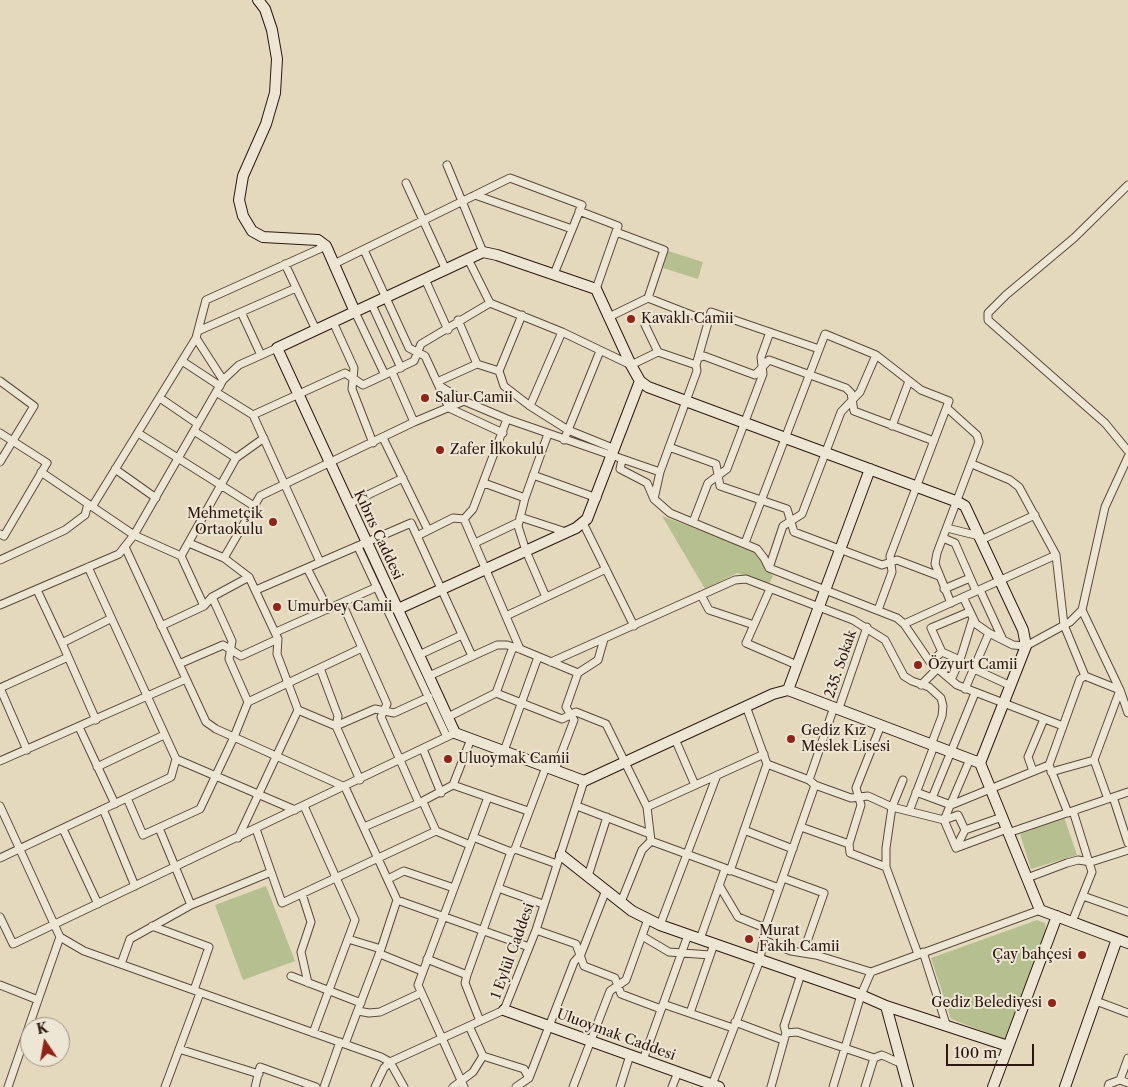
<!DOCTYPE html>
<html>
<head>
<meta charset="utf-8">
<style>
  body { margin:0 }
  #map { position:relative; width:1128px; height:1087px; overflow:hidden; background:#e5d9bd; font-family:"Libre Caslon Text",serif }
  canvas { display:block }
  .north { position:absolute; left:20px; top:1017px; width:50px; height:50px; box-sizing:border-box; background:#eee6d4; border:1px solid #a19385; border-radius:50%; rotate:348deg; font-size:14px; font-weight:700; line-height:20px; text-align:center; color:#2d170f }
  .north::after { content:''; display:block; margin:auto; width:18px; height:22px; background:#8f2418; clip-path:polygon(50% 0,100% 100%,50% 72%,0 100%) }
  .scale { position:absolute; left:946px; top:1044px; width:88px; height:22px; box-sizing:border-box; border:2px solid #2d170f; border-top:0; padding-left:6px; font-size:15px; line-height:18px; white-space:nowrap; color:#2d170f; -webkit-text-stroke:4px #eee6d4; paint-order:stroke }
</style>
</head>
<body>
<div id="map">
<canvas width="1128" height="1087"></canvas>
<div class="north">K</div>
<div class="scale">100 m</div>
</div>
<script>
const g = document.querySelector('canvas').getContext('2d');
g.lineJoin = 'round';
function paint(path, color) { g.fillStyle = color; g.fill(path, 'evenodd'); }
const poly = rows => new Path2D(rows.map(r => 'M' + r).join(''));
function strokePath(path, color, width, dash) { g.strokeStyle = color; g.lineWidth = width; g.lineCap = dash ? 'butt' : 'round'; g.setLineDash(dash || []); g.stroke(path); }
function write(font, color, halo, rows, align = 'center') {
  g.font = font + ' "Libre Caslon Text",serif'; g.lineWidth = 4; g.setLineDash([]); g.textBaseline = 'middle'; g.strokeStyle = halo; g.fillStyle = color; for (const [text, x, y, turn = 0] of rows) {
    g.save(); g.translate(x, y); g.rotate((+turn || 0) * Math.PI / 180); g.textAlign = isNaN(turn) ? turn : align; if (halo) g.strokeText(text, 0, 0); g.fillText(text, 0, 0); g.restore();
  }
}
const green = poly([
  [668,251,703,262,698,279,663,268],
  [662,516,756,551,766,568,773,576,769,584,737,573,705,589],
  [1064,817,1077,855,1031,869,1020,834],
  [266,886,295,961,243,980,215,905],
  [1037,920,1045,923,1046,932,1006,1040,951,1019,931,958]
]);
const street = poly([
  [447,165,483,252],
  [406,183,446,270],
  [1128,185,1074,238,1006,295,988,313,988,320,1105,423,1128,451],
  [475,195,572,229],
  [579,211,618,226,596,289],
  [364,250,409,348,425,356,449,408,503,433],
  [468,259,490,303,562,332,631,365,658,352,696,365],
  [285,264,316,330],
  [334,264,510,178,582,205,554,274],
  [425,279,448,330],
  [648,298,707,321],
  [372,305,401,368],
  [241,312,261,355],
  [355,312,385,375],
  [609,317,648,298,664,250,616,232],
  [458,320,477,364],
  [333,322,354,368,352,389,373,443],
  [645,325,658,352],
  [198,331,296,288],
  [698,358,704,356,755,375,769,360,846,388,851,393,854,411,934,441],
  [182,361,220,386],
  [499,371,522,315],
  [392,372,414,422],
  [223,380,196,338,206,300,326,246],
  [0,381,34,406,0,462],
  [437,382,477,364,499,371,504,386,530,406,568,430,615,449],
  [440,386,464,401,507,419,660,472],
  [216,392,253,415,345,373,363,385,414,361,421,344,490,303],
  [160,398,198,424],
  [530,406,562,332],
  [947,408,977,435,979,442,937,553,935,564,951,603],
  [253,415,320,562],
  [892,426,909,381],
  [194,431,236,458],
  [0,433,47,463,4,536,0,534],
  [138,433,254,506],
  [383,438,428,530],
  [564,440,600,351],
  [669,447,716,464,720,486,787,509,794,532,882,565,897,560,939,576],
  [622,460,620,469,647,483,654,499,670,513,757,549,764,558,769,568,897,618,904,624,930,662,957,685,1063,726],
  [972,464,1010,480,1019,487,1056,555,1064,625,1085,676,1120,690],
  [115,469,156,498],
  [41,472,134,535,181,556,204,606],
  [533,475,597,498],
  [484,483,525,498],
  [654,499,660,472,697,371,696,365,711,312,819,349],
  [349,504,403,478],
  [92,507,196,338],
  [520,517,566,532],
  [464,519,520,649],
  [464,519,473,509,507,419],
  [693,522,708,483,727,469,763,374,761,357,770,332],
  [583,523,634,626],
  [947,528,979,536],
  [417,536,453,518,464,519],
  [943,538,955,543,976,591],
  [981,540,1035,515],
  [189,543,224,558,249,577,278,639,277,654,298,710,336,726,375,709,394,713,429,697],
  [475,543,519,522],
  [745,543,825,334,876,355,921,390,949,401,890,556,892,572,878,610],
  [125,547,206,722,216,729,345,787,397,900,381,949,345,1044],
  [358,547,447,737],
  [181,556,236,458,264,438],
  [224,558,260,496,414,422,464,401],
  [0,560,65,530,85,515,88,504],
  [88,567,176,759,295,810],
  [307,568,328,609],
  [769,568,783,526,802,514,841,412,860,392,876,355],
  [770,589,746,643,797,665],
  [944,589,970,578],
  [37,590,62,643,110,619],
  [256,590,411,523,472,656],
  [980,590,1003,640],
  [701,595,709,610,754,625],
  [212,597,232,641,229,659,248,702],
  [546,597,526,551,518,526,525,498,548,434],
  [963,597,976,624,989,633,1013,645,1026,646,1070,622,1082,610,1105,507,1128,457],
  [342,603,387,704,381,717,419,803],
  [0,605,119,554,134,535,223,380,239,365,277,348],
  [1082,610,1120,690,1128,713],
  [506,616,606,569],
  [904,624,1056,555],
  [161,626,204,606,212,597,249,577],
  [276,632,377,587],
  [62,643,96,720],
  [419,655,462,635],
  [960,660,942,652,931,628,969,612],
  [551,662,735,580,746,579,853,620,885,640,904,676,912,681,929,687,941,698,943,706,942,716,931,745],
  [930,662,942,652],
  [179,664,223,645,241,656,278,639],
  [320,668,338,716,336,726,360,780],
  [974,669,1011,686],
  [429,676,497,645,507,645,520,649,578,673],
  [951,680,960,660,973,618],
  [921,685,937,669],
  [0,688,68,657],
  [0,688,27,750],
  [965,689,989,633],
  [496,693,513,647],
  [839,708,867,627],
  [448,717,496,693,562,719,576,712,606,724,647,807,651,841],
  [881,725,856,788,861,805,849,844,850,853,886,867],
  [79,727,115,804],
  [675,739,695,785],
  [423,749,441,793],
  [504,751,538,657],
  [0,761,186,679],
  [767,764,809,780,815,785,851,798,868,796,892,807,944,820,956,848,1007,829],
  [97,767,164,735],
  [555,770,574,720,566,707,578,673,598,660,604,639],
  [1033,771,1028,757,1044,719],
  [1051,772,1094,760],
  [809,780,834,707],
  [903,780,892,807,886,848,886,867,918,954],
  [453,785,528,811],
  [916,792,951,805,1049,765],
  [1113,797,1128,843],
  [127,798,143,835,200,809,234,737,248,702,362,648],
  [932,798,975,693],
  [1108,799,1094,760,1120,690],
  [423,802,436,831,470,845],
  [0,806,60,937,84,951,381,1057,390,1062,404,1087],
  [304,806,355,920,313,1033],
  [577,806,650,834],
  [647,807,764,754],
  [103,809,135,886],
  [910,809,934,746],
  [1068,813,1049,765,1080,679,1085,676],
  [944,820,970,759],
  [944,820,958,815,965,830],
  [364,827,419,803,453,785,471,739],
  [801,827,849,844],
  [159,828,191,905],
  [63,829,98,904],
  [256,829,282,903,436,831],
  [744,830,793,849],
  [1008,833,1128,792],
  [473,837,511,852],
  [238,838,298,710],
  [651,841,779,888],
  [956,848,965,830,1002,817],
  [515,849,557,864],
  [0,858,171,777,176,759],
  [730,871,767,764,746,706],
  [588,876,607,817],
  [783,878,824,893,803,953],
  [1027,878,1067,863,1078,860,1091,862,1128,850],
  [388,879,404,871,454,888],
  [719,885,738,917,765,928],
  [498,888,543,904],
  [302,894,311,922,301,952,308,983],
  [1083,896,1128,912],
  [397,900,529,947],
  [621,902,642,850,651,841],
  [0,917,13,944,455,733],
  [1072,922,1092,872,1073,811],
  [660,925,717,775],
  [152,926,209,947,194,990],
  [536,930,576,944,584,966,615,978,621,994,661,1009],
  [642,936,669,952,710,955],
  [348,939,381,949],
  [700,939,725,869],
  [763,940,791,951,816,955,871,972],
  [923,952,946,1024],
  [380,954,422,971],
  [427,959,467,975,465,983,480,1021],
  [121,964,130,939,191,905,271,872],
  [467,975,511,852,515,849,546,767],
  [291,976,361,1003],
  [0,985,38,1000,60,937],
  [1096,1001,1128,1013],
  [663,1004,733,1028],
  [358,1011,369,1013,380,1012,421,993],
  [690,1013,714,944],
  [735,1022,783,1040],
  [786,1033,797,1032,874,1058,882,1055,902,1064],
  [179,1049,259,1074],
  [483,1056,524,1069,529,1078],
  [643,1060,688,935],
  [1120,1080,1128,1058],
  [712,1085,760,960,765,928,815,785],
  [8,1087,38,1000],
  [165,1087,200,993],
  [255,1087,260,1067,316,1087],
  [324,1087,340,1042],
  [375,1087,384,1068,390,1062,504,1010,536,930,584,781],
  [453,1087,473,1072,483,1056,469,1026],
  [464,1087,418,985,488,797],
  [516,1087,529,1078,574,962,581,954,606,890],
  [573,1087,610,991,626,980,648,919],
  [620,1087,630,1055],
  [672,1087,678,1072],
  [771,1087,786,1033,784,1026,801,974],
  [833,1087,861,995,871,972,1040,910],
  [865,1087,874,1058],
  [1108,1087,1109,1084,1120,1080,1128,1083]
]);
const secondary = poly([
  [258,0,265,9,272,30,277,59,275,93,266,124,243,176,239,200,243,216,252,231,263,237,318,240,326,246,355,312],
  [398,609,576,528,587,519,640,381],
  [788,690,870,469],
  [980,763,1026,646,1023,630,965,506,958,502,648,387,640,381,631,365,596,289,497,255,483,252,277,348,455,733,584,781,773,694,788,690,980,763,1040,910,1128,943],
  [561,855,632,911,660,925,861,995,886,1006,1008,1046],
  [886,1006,908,1087],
  [504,1010,719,1087],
  [993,1087,1057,916],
  [1065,1087,1117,939]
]);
const markers = [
  [631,319,5,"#8f2418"],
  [425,398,5,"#8f2418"],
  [440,450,5,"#8f2418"],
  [273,522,5,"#8f2418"],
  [277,607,5,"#8f2418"],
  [918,665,5,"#8f2418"],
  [791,739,5,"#8f2418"],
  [448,759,5,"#8f2418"],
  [749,939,5,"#8f2418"],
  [1082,955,5,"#8f2418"],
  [1052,1003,5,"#8f2418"]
];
const poiNames = [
  ["Kavaklı Camii",641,319],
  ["Salur Camii",435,398],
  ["Zafer İlkokulu",450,450],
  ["Mehmetçik",263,514,"right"],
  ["Ortaokulu",263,530,"right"],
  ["Umurbey Camii",287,607],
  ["Özyurt Camii",928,665],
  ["Gediz Kız",801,731],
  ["Meslek Lisesi",801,747],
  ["Uluoymak Camii",458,759],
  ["Murat",759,931],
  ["Fakih Camii",759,947],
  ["Çay bahçesi",1072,955,"right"],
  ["Gediz Belediyesi",1042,1003,"right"]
];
const streetNames = [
  ["Kıbrıs Caddesi",378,535,65],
  ["235. Sokak",841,664,-71],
  ["1 Eylül Caddesi",513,951,-70],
  ["Uluoymak Caddesi",616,1035,20]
];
paint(green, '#b6bf90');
strokePath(street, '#5b483a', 9);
strokePath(secondary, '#2d170f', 12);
strokePath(street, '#eee6d4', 7);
strokePath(secondary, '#eee6d4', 10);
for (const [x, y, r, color] of markers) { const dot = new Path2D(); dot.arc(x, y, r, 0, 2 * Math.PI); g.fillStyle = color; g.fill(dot); strokePath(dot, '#eee6d4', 2); }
write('14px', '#2d170f', '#eee6d4', poiNames, 'left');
write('14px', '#2d170f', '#eee6d4', streetNames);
</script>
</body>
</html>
